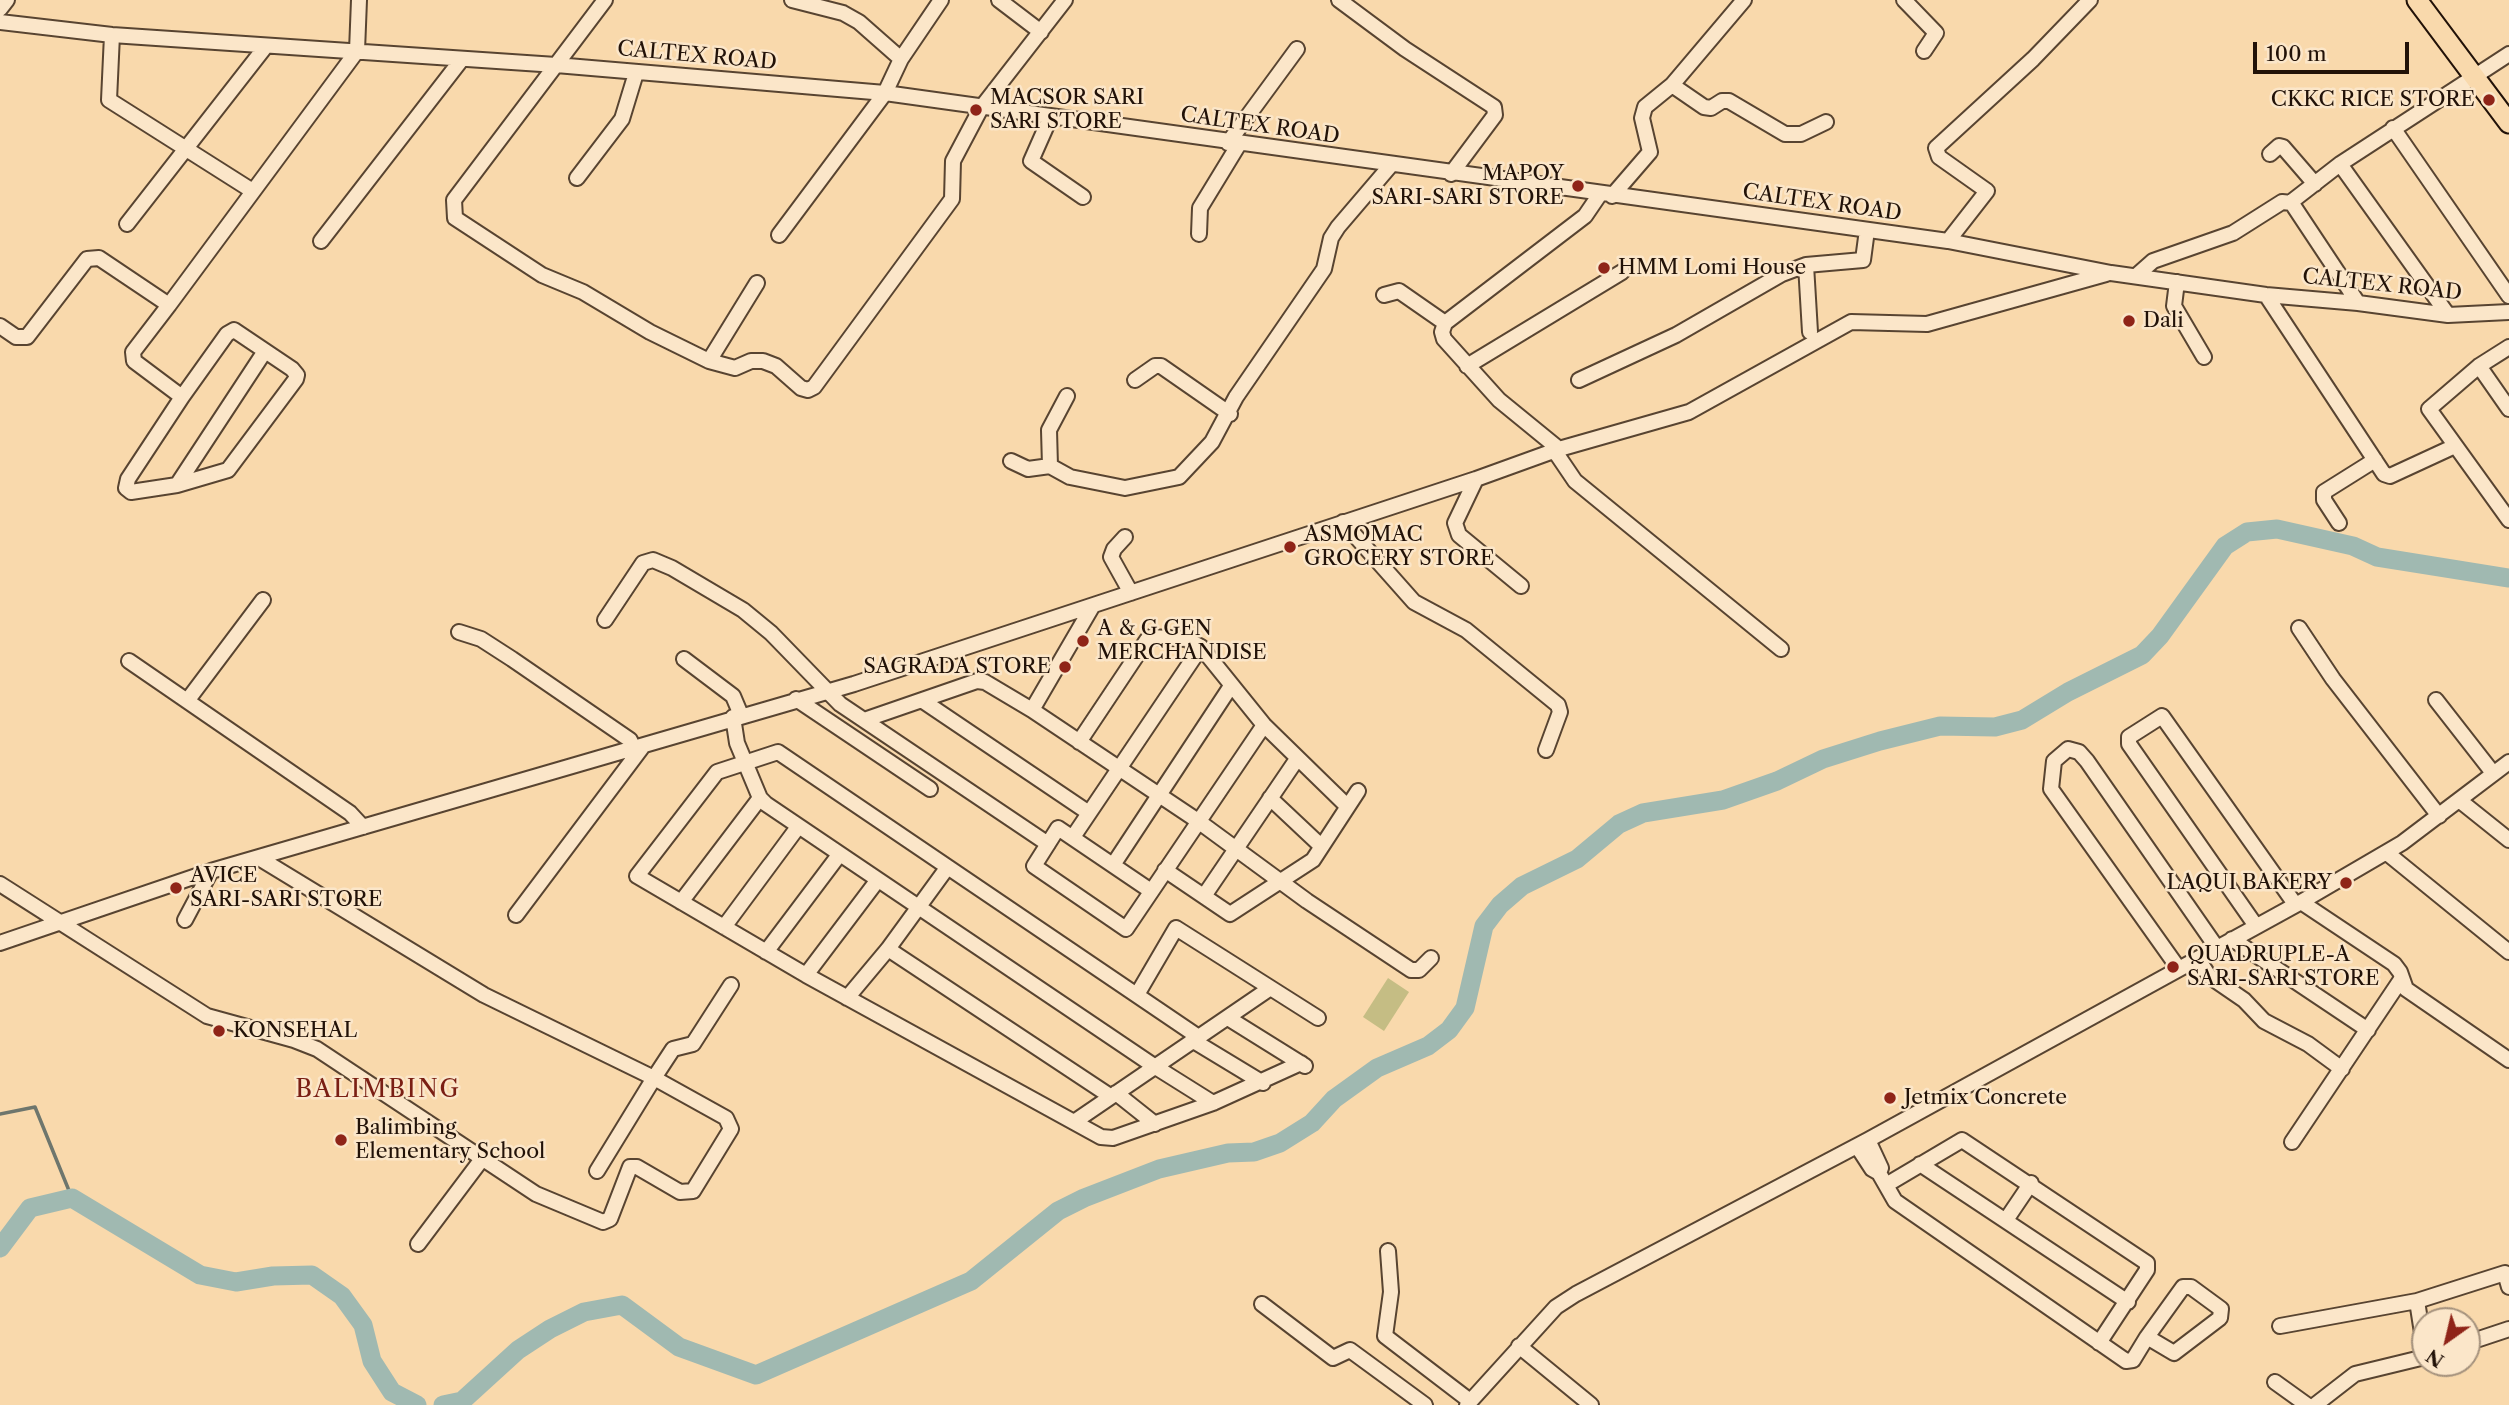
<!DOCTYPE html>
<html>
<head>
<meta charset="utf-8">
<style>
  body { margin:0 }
  #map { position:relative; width:2509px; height:1405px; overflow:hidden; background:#f9d9ac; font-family:"Libre Caslon Text",serif }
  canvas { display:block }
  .north { position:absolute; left:2411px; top:1307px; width:70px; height:70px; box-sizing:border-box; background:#fbe6c9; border:2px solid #a4917c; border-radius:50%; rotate:214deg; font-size:19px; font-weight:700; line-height:28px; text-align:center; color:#221208 }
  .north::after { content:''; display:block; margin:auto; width:24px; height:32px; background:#8f2418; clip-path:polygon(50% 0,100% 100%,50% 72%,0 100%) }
  .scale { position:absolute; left:2253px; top:42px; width:156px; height:32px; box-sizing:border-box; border:4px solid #221208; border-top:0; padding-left:9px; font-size:21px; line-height:24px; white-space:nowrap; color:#221208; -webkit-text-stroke:5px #fbe6c9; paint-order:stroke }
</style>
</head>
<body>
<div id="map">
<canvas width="2509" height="1405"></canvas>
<div class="north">N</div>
<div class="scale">100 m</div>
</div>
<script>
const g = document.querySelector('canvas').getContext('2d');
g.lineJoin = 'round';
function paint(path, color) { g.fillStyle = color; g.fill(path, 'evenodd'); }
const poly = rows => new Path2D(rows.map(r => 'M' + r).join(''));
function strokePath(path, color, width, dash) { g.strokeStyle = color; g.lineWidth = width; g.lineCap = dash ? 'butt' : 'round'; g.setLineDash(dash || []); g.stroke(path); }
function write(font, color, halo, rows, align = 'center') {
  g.font = font + ' "Libre Caslon Text",serif'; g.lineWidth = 5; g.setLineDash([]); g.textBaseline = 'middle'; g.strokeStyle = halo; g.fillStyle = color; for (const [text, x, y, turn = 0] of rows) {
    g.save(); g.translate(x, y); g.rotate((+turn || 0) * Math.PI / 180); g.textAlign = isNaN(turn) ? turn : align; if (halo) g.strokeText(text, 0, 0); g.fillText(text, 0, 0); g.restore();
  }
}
const green = poly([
  [1388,978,1409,992,1384,1031,1363,1017]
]);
const stream = poly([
  [0,1114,35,1107,72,1198]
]);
const river = poly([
  [0,1248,30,1208,72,1198,200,1275,236,1282,273,1276,312,1275,342,1296,363,1325,372,1361,392,1392,417,1405],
  [443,1405,462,1401,518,1350,550,1329,584,1312,622,1305,679,1347,756,1375,971,1281,1058,1211,1084,1198,1159,1169,1228,1153,1254,1152,1280,1143,1312,1123,1334,1099,1377,1068,1428,1046,1449,1030,1465,1008,1484,926,1500,905,1522,886,1577,859,1619,824,1643,813,1723,800,1777,781,1823,759,1880,741,1940,726,1995,727,2022,720,2068,692,2142,655,2160,636,2225,546,2247,532,2277,529,2353,546,2377,557,2509,578]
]);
const minor = poly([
  [605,0,454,200,455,218,542,275,583,292,650,332,709,361,757,283],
  [792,0,843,13,859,22,901,59],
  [999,0,1041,32],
  [1339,0,1405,49,1494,107,1495,115,1451,174],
  [1904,0,1936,33,1924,51],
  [0,9,7,0],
  [0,22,112,35,556,65,885,93,1948,241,2111,273,2266,295,2358,303,2448,315,2509,312],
  [112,35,109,100,251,190],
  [1672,85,1704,107,1711,108,1722,101,1729,101,1785,134,1801,134,1826,122],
  [1050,118,1031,161,1083,197],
  [2393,128,2509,296],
  [1228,143,1297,49],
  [2270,154,2279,146,2283,147,2315,184],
  [2340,164,2448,315],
  [577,178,622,119,636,73],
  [1612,196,1650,152,1642,118,1645,107,1672,85,1744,0],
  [127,224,266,46],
  [1199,234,1200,208,1239,144],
  [779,235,885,93,901,59,941,0],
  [321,241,462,59],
  [1948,241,1987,191,1939,157,1936,148,2033,59,2090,0],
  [1806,265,1810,332],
  [2136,276,2153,261,2233,233,2282,202,2292,203],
  [2177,282,2174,306,2204,357],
  [1384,295,1399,291,1445,323],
  [2266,295,2384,474,2390,476,2455,446],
  [2358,303,2291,202,2340,164,2509,54],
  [169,305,357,51,359,0],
  [0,326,16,337,27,337,87,259,99,258,169,305,133,352,134,361,182,397],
  [2509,347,2479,366,2429,409,2509,520],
  [709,361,735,368,751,361,763,361,776,366,801,388,808,390,814,387,952,199,953,161,981,108,1065,0],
  [1467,366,1622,272],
  [2479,366,2509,409],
  [1135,380,1155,366,1161,366,1230,414],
  [1579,380,1676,335,1782,274,1806,265,1863,260,1867,230],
  [1559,449,1499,400,1444,339,1442,332,1445,323,1585,216,1600,194],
  [1554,450,1575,481,1781,649],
  [1011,461,1028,469,1050,466,1070,477,1125,488,1179,477,1212,442,1236,397,1324,269,1331,238,1338,227,1391,165],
  [1050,466,1049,430,1067,396],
  [1476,479,1455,523,1459,535,1521,586],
  [177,485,228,470,296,379,297,375,292,369,234,330,227,334,182,397,128,479,126,488,131,492,177,485,265,351],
  [1343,522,1414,602,1466,630,1558,705,1560,712,1546,750],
  [2339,523,2324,500,2324,492,2375,460],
  [1125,537,1114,549,1111,557,1131,593],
  [605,620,643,563,653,560,672,568,743,610,771,633,840,704,1048,844],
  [2299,628,2333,679,2439,816],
  [459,632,481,639,512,659,630,740,634,749],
  [684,659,733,696,741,715],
  [129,661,350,813,363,827],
  [796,699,930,789],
  [2436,700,2493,773],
  [187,701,263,600],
  [923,701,1089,813],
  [1032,710,1092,607],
  [733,717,737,743,760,798,766,804,1154,1066,1213,1103],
  [864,720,977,681,985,682,1032,710,1198,821,1307,901,1411,970,1419,970,1431,958],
  [1079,742,1147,640,1151,637,1186,639,1201,647,1264,725,1347,806],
  [1270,798,1320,845],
  [2459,800,2509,840],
  [1073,837,1201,647],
  [2387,853,2509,952],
  [259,858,484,995,654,1078,597,1171],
  [1113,865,1231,686],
  [1165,870,1230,914,1313,860,1358,791],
  [0,884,207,1016,294,1040,317,1049,536,1194,603,1222,610,1219,630,1167,637,1167,680,1192,693,1191,731,1129,726,1118,654,1078,673,1049,693,1044,731,985],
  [1151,891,1058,828,1034,866,1126,929,1264,725],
  [1204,896,1297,759],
  [681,902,760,798],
  [2301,902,2394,964,2400,972,2406,989,2509,1060],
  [516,915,643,746],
  [185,920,211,871],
  [2256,926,2129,744,2129,737,2162,716,2295,904],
  [724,927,798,827],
  [2232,939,2368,1030],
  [0,943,211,871,854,684,1476,479,1559,449,1689,412,1851,322,1927,324,2106,274],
  [888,949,1110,1096],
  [766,952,839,855],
  [2198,959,2209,976,2244,1000,2264,1021,2308,1044,2342,1069],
  [2179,969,2051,789,2054,761,2068,749,2079,752,2087,761,2217,948],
  [806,975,877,881],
  [1138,993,1176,928,1318,1018],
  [847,998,888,949,947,868],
  [1228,1018,1305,1066],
  [1197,1036,778,752,717,772,637,876,806,975,1101,1137,1113,1138,1213,1103,1301,1063],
  [1192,1040,1263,1083],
  [1116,1093,1155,1124],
  [1074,1122,1269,989],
  [1868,1140,1881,1168,1879,1173],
  [2292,1142,2402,978],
  [1857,1146,1872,1169,1879,1173,1895,1201,2126,1361,2133,1360,2147,1337,2183,1287,2191,1287,2221,1309,2220,1318,2174,1353,2147,1337],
  [1920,1164,2128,1302],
  [1886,1185,1962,1140,2147,1263,2147,1270,2099,1343],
  [2006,1220,2031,1183],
  [418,1244,482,1159],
  [1388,1251,1391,1292,1385,1336,1470,1401],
  [1262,1304,1333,1358,1350,1350,1425,1405],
  [2280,1326,2417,1301],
  [2467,1343,2509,1329],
  [1519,1346,1591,1405],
  [2425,1352,2417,1301,2505,1273,2509,1287],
  [2275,1382,2307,1405],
  [1467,1405,1556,1307,1576,1294,1868,1140,2301,902,2402,843,2509,762],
  [2315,1405,2355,1374,2425,1357]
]);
const major = poly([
  [2417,0,2509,123]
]);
const markers = [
  [2489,100,7,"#8f2418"],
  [976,110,7,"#8f2418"],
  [1578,186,7,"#8f2418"],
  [1604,268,7,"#8f2418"],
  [2129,321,7,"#8f2418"],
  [1290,547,7,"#8f2418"],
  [1083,641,7,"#8f2418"],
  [1065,667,7,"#8f2418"],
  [2346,883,7,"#8f2418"],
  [176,888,7,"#8f2418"],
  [2173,967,7,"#8f2418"],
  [219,1031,7,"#8f2418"],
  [1890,1098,7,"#8f2418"],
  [341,1140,7,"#8f2418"]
];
const streetNames = [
  ["CALTEX ROAD",697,56,5],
  ["CALTEX ROAD",1260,126,8],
  ["CALTEX ROAD",1822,203,8],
  ["CALTEX ROAD",2382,285,6]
];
const poiNames = [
  ["MACSOR SARI",990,98],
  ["SARI STORE",990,122],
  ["CKKC RICE STORE",2475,100,"right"],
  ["MAPOY",1564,174,"right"],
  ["SARI-SARI STORE",1564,198,"right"],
  ["HMM Lomi House",1618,268],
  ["Dali",2143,321],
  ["ASMOMAC",1304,535],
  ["GROCERY STORE",1304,559],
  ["A & G GEN",1097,629],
  ["MERCHANDISE",1097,653],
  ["SAGRADA STORE",1051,667,"right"],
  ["AVICE",190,876],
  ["SARI-SARI STORE",190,900],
  ["LAQUI BAKERY",2332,883,"right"],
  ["QUADRUPLE-A",2187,955],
  ["SARI-SARI STORE",2187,979],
  ["KONSEHAL",233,1031],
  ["Jetmix Concrete",1904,1098],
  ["Balimbing",355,1128],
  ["Elementary School",355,1152]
];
const quarterNames = [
  ["BALIMBING",378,1090]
];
paint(green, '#c5bd84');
strokePath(stream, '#6e766d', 3.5);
strokePath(river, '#a0b9b1', 19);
strokePath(minor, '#584431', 18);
strokePath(major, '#221208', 23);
strokePath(minor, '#fbe6c9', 14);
strokePath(major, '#f9d9ac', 19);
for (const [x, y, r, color] of markers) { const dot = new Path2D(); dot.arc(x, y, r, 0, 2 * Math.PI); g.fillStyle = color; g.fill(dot); strokePath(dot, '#fbe6c9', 2.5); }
write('21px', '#221208', '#fbe6c9', streetNames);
write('21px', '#221208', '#fbe6c9', poiNames, 'left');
g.letterSpacing = '2px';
write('24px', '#7a1f14', '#fbe6c9', quarterNames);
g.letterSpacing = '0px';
</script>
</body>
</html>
